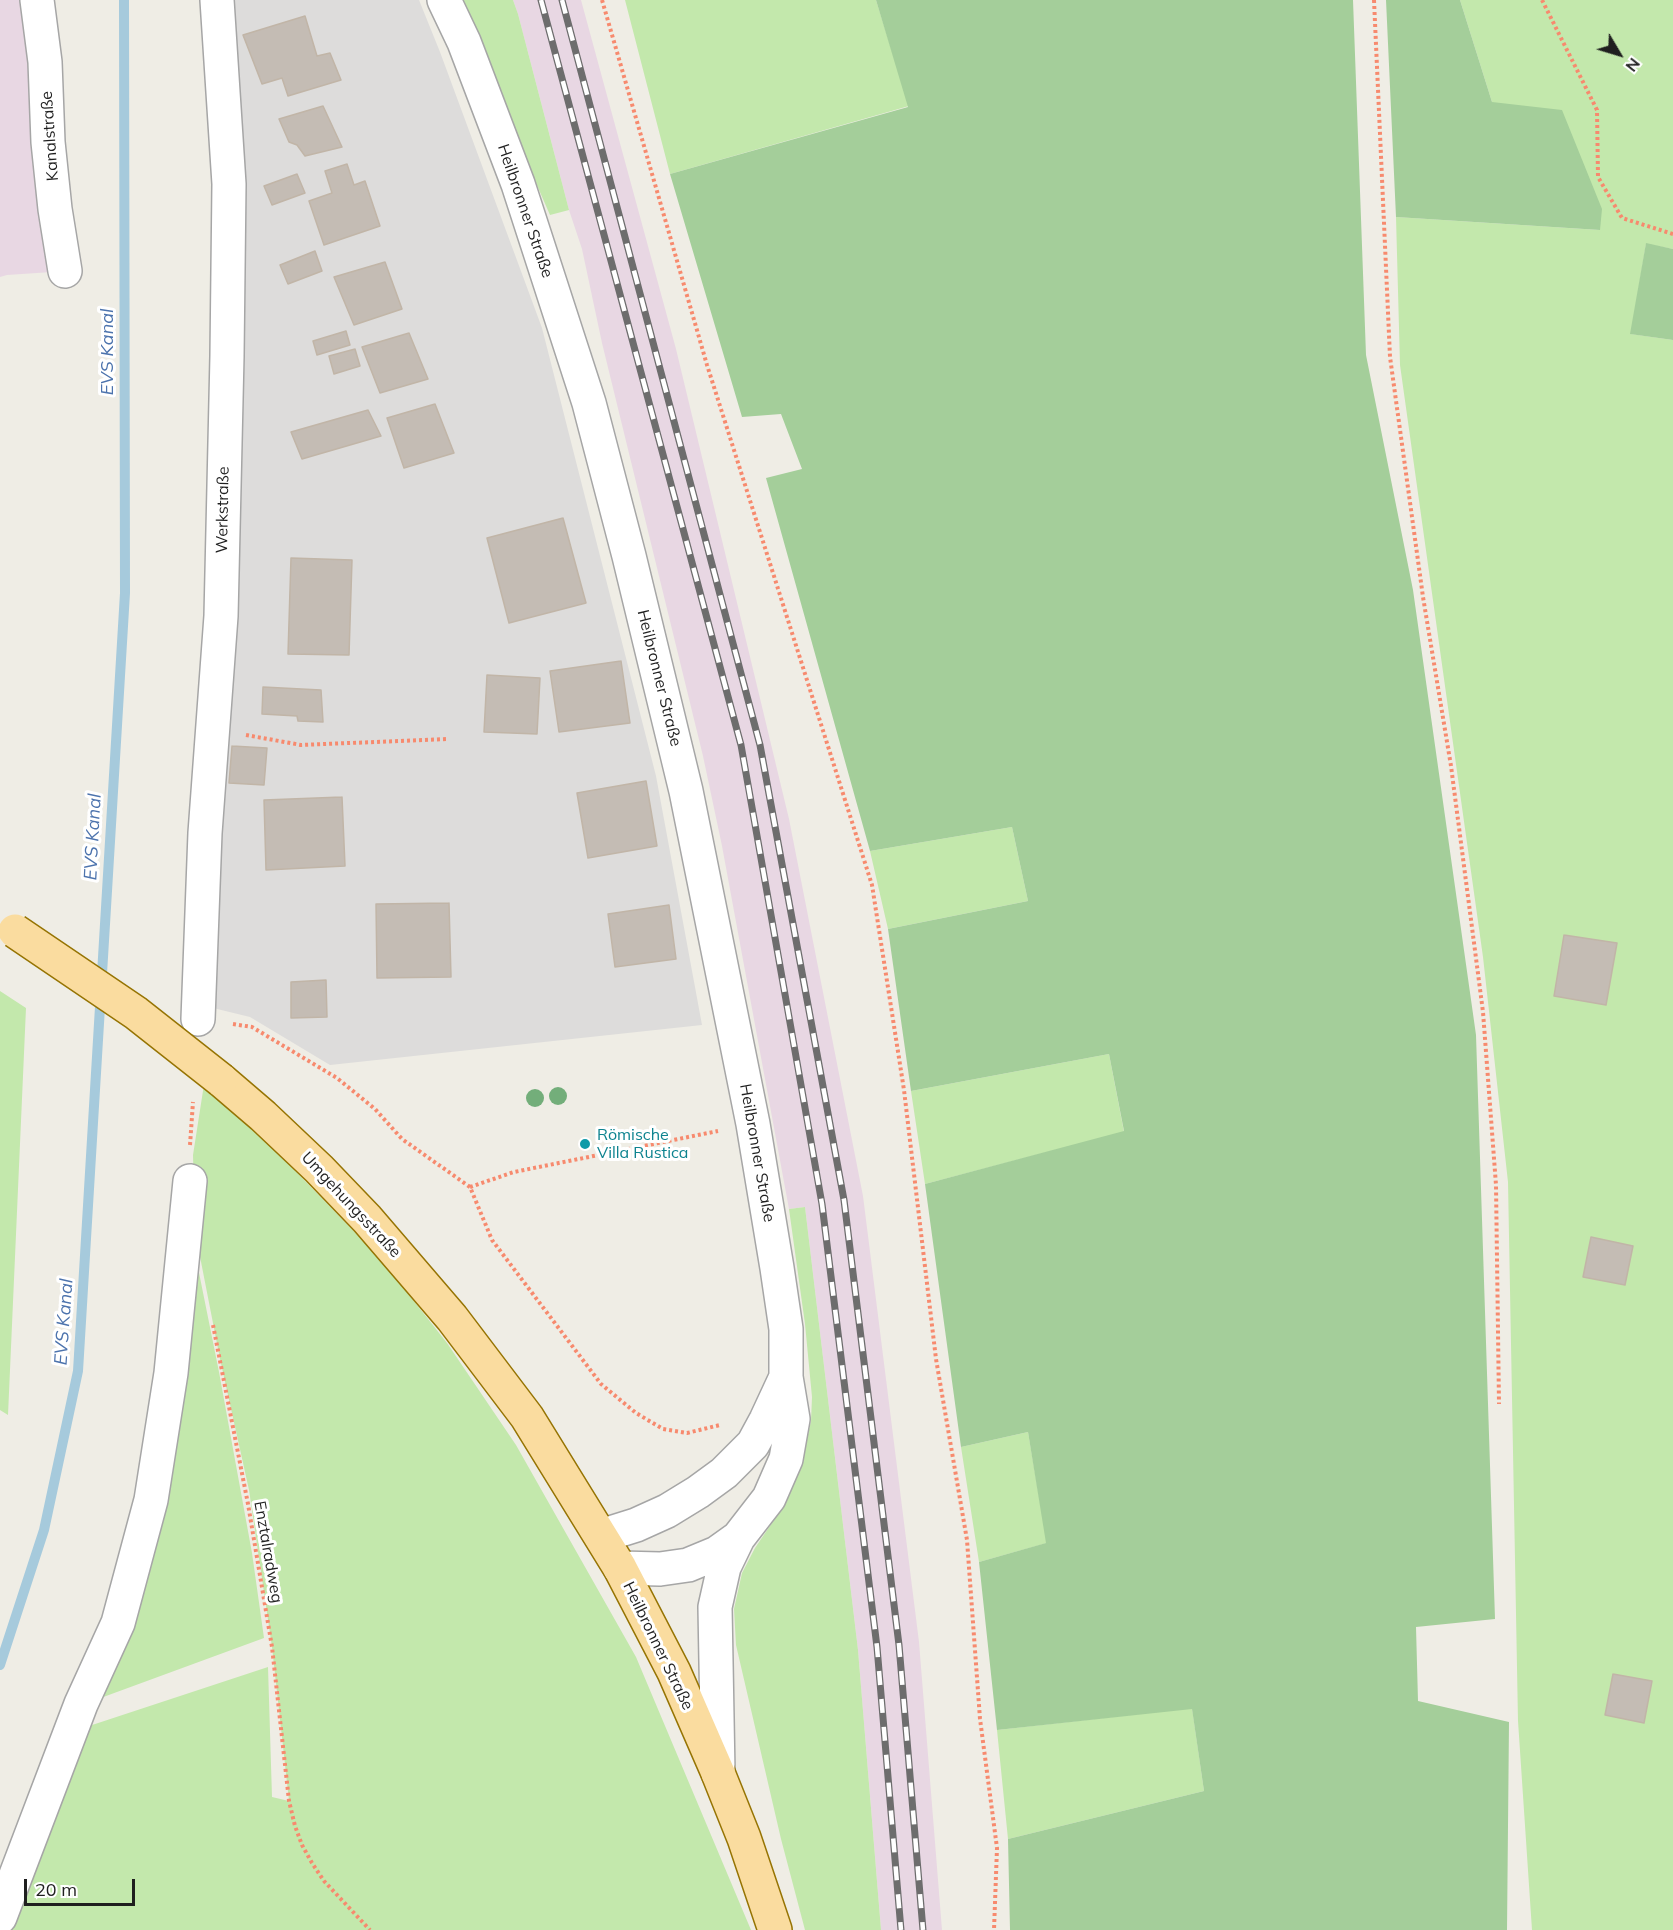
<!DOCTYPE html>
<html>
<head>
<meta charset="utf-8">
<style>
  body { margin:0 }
  #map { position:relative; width:1673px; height:1930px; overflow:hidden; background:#efede5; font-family:Mulish,sans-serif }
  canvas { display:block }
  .north { position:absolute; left:1589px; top:24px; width:60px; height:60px; -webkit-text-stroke:4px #fff; paint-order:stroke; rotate:128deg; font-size:16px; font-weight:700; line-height:24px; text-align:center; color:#1f1f1f }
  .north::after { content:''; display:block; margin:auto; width:21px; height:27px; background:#1f1f1f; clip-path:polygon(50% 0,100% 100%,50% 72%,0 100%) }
  .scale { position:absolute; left:24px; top:1879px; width:111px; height:27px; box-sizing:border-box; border:3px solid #1f1f1f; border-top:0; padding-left:8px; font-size:18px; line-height:21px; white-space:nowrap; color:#1f1f1f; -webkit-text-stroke:4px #fff; paint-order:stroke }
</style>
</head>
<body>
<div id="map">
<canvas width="1673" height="1930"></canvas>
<div class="north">N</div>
<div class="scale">20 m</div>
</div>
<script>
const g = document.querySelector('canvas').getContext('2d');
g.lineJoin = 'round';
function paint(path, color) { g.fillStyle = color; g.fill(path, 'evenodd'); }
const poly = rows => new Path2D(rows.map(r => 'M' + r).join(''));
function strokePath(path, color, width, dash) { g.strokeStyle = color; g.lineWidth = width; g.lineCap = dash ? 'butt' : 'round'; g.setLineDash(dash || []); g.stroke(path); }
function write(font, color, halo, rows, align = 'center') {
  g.font = font + ' Mulish,sans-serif'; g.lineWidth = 6; g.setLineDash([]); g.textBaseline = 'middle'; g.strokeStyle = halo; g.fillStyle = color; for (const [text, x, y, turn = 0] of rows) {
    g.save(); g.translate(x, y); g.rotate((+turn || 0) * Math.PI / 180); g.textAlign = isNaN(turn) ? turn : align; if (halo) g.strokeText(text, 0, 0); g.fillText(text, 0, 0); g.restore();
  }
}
const residential = poly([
  [231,0,419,0,440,52,542,328,656,776,702,1025,330,1065,250,1017,209,1007,243,382,242,179]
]);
const industrial = poly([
  [0,0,26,0,52,272,7,275,0,277],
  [513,0,581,0,676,349,789,819,863,1196,919,1642,942,1930,881,1930,858,1650,805,1207,789,1209,722,846,703,756,602,343,582,249,569,210,518,14]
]);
const grass = poly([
  [456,0,513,0,518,14,569,210,550,215],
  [625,0,876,0,909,106,670,174],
  [1460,0,1673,0,1673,249,1646,244,1631,334,1673,340,1673,1930,1532,1930,1518,1721,1508,1182,1483,957,1400,365,1396,217,1600,230,1492,102],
  [1012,827,1028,901,888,929,870,851],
  [0,991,26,1008,8,1415,0,1410],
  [1109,1054,1124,1132,925,1184,911,1091],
  [205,1078,379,1257,447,1343,516,1445,636,1657,751,1930,3,1930,83,1728,268,1667,272,1797,289,1801,272,1647,249,1490,220,1359,195,1231,193,1155],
  [805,1207,858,1650,881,1930,805,1930,781,1839,736,1645,734,1609,742,1573,755,1548,782,1508,801,1466,811,1421,812,1397,805,1324,789,1209],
  [190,1228,219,1372,252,1553,264,1638,87,1703,122,1622],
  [1028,1432,1047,1543,979,1562,961,1447],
  [1192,1708,1204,1791,1008,1839,997,1730]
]);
const forest = poly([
  [876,0,1353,0,1366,355,1413,590,1476,1035,1495,1619,1416,1627,1418,1701,1509,1722,1507,1930,1010,1930,1008,1839,1204,1791,1192,1709,997,1730,979,1562,1046,1543,1028,1432,961,1447,925,1184,1124,1131,1109,1054,911,1091,888,929,1028,901,1012,827,870,851,766,478,802,469,781,414,742,417,670,174,908,107],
  [1386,0,1460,0,1492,102,1562,110,1602,209,1600,230,1396,217],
  [1646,243,1673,249,1673,340,1630,334]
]);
const stream = poly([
  [0,1665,44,1530,78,1371,125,593,124,0]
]);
const building = poly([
  [305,16,317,56,330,53,341,80,288,96,282,78,262,84,243,35,305,16],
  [323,106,342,147,305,156,297,145,289,142,279,119,323,106],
  [347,164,354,185,365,181,380,226,324,245,309,201,332,193,325,171,347,164],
  [297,174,305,193,272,205,264,186,297,174],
  [315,251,322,271,288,284,280,265,315,251],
  [385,262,402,309,354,325,334,277,385,262],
  [346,331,350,345,317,355,313,341,346,331],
  [409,333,428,379,380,393,362,347,409,333],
  [355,349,360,366,334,374,329,356,355,349],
  [435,404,454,453,404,468,387,418,435,404],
  [368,410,381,436,302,459,291,432,368,410],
  [563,518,586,603,509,623,487,538,563,518],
  [291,558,352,560,349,655,288,654,291,558],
  [621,661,630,723,559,732,550,671,621,661],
  [487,675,540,678,537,734,484,732,487,675],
  [263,687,321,690,323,722,298,721,297,716,262,714,263,687],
  [232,746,267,748,264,785,229,783,232,746],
  [646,781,657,846,588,858,577,793,646,781],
  [342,797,345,866,266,870,264,800,342,797],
  [449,903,451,977,377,978,376,904,449,903],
  [669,905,676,959,615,967,608,914,669,905],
  [1564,935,1617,943,1606,1005,1554,996,1564,935],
  [326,980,327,1017,291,1018,291,982,326,980],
  [1591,1237,1633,1246,1625,1285,1583,1277,1591,1237],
  [1613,1674,1652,1681,1644,1723,1605,1715,1613,1674]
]);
const path = poly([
  [602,0,707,365,872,885,904,1090,936,1359,967,1540,980,1719,997,1848,994,1930],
  [1374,0,1390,357,1423,597,1451,766,1483,1012,1496,1185,1499,1404],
  [1542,0,1597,110,1598,177,1622,218,1673,234],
  [246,735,301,745,448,739],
  [233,1024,252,1027,337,1078,375,1109,402,1139,470,1187,492,1240,601,1384,636,1413,663,1429,687,1433,720,1425],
  [190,1145,193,1102],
  [470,1187,514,1172,718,1131],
  [213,1325,248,1504,272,1647,289,1801,295,1826,302,1845,312,1863,324,1881,370,1930]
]);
const minor = poly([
  [37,0,45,62,48,142,55,209,65,271],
  [444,0,464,42,518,184,589,403,629,556,686,791,753,1124,777,1268,786,1329,786,1377,793,1419,786,1459,769,1498,738,1538,724,1567,715,1607,718,1773],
  [198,1019,205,833,221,616,227,356,229,184,217,0],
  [601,1536,636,1525,667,1511,698,1492,724,1473,753,1444,766,1420,786,1377],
  [620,1568,660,1569,688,1565,717,1553,738,1538],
  [0,1917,81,1704,118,1623,151,1500,171,1373,190,1181]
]);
const major = poly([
  [221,1080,263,1116,319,1169,367,1219,452,1318,527,1417,620,1568,674,1672,718,1773,744,1838,775,1930]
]);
const rail = poly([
  [541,0,741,745,822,1204,877,1647,901,1930],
  [562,0,760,745,844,1200,899,1645,923,1930]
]);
const majorBridge = poly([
  [15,931,136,1013,221,1080]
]);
const trees = [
  [558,1096],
  [535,1098]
];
const markers = [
  [585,1144,6,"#0f9aa8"]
];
const streetNames = [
  ["Kanalstraße",50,136,-94],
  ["Heilbronner Straße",525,211,71],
  ["Werkstraße",223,510,-89],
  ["Heilbronner Straße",659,678,76],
  ["Heilbronner Straße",757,1153,80],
  ["Umgehungsstraße",351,1205,47],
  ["Enztalradweg",268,1552,80],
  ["Heilbronner Straße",658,1646,64]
];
const cultureNames = [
  ["Römische",597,1135],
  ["Villa Rustica",597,1153]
];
const waterNames = [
  ["EVS Kanal",108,352,-90],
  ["EVS Kanal",93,837,-87],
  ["EVS Kanal",64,1322,-86]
];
paint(residential, '#dddcdb');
paint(industrial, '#e8d7e3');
paint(grass, '#c3e8ac');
paint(forest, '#a4ce9a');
strokePath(stream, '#a6cadc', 10);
paint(building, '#c4bcb4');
strokePath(building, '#c1b5a7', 1.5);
strokePath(minor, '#a6a6a6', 36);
strokePath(major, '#967403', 36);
strokePath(path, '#f78a6e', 4, [3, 3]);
strokePath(minor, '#fff', 33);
strokePath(major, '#fadc9f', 33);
strokePath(rail, '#6d6d6d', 7);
strokePath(rail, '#fff', 4.5, [14]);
strokePath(majorBridge, '#967403', 36, []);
strokePath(majorBridge, '#fadc9f', 33);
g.fillStyle = '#73ae7a';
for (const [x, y] of trees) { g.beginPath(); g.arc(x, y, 9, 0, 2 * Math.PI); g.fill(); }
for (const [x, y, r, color] of markers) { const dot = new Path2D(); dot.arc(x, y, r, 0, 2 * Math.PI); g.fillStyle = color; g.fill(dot); strokePath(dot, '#fff', 2); }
write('16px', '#1f1f1f', '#fff', streetNames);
write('16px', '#0d838f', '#fff', cultureNames, 'left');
write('italic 18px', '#4c73ad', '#fff', waterNames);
</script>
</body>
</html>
